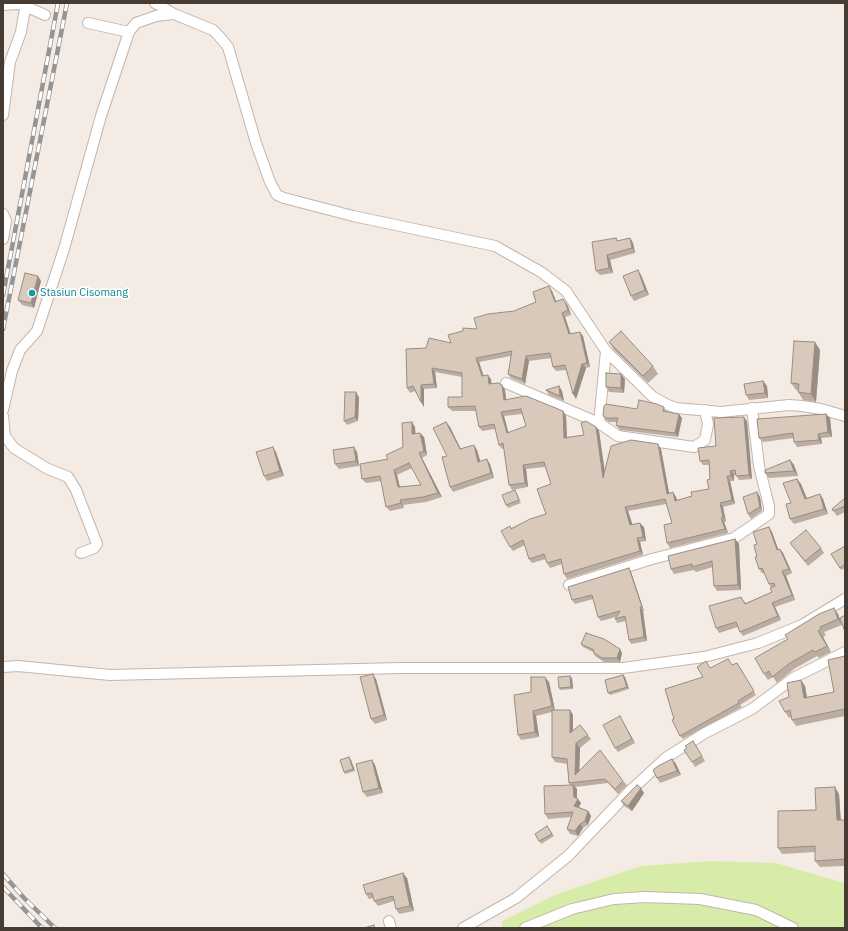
<!DOCTYPE html>
<html>
<head>
<meta charset="utf-8">
<style>
  body { margin:0 }
  #map { position:relative; width:848px; height:931px; overflow:hidden; background:#f4ece4; font-family:"IBM Plex Sans",sans-serif }
  canvas { display:block }
  .frame { position:absolute; inset:0; border:4px solid #463c33; pointer-events:none }
</style>
</head>
<body>
<div id="map">
<canvas width="848" height="931"></canvas>
<div class="frame"></div>
</div>
<script>
const g = document.querySelector('canvas').getContext('2d');
g.lineJoin = 'round';
function paint(path, color) { g.fillStyle = color; g.fill(path, 'evenodd'); }
const poly = rows => new Path2D(rows.map(r => 'M' + r).join(''));
function strokePath(path, color, width, dash) { g.strokeStyle = color; g.lineWidth = width; g.lineCap = dash ? 'butt' : 'round'; g.setLineDash(dash || []); g.stroke(path); }
function write(font, color, halo, rows, align = 'center') {
  g.font = font + ' "IBM Plex Sans",sans-serif'; g.lineWidth = 3.5; g.setLineDash([]); g.textBaseline = 'middle'; g.strokeStyle = halo; g.fillStyle = color; for (const [text, x, y, turn = 0] of rows) {
    g.save(); g.translate(x, y); g.rotate((+turn || 0) * Math.PI / 180); g.textAlign = isNaN(turn) ? turn : align; if (halo) g.strokeText(text, 0, 0); g.fillText(text, 0, 0); g.restore();
  }
}
const green = poly([
  [711,861,776,863,845,883,845,928,502,928,502,921,557,894,641,866]
]);
const street = poly([
  [18,3,45,15],
  [155,3,174,14,213,30,219,36,228,47,256,143,270,182,277,195,284,198,353,216,495,246,541,272,566,291,606,351,653,397,668,405,676,408,721,412,789,405,802,406,821,409,845,416],
  [3,5,19,4],
  [88,23,129,32],
  [3,115,10,62,21,32,26,3],
  [3,214,6,221,3,239],
  [506,383,599,423,618,436,694,447,705,440,708,424,705,410],
  [3,410,12,371,20,350,37,331,64,249,101,116,129,32,136,23,156,16,174,14],
  [3,416,5,436,14,448,46,468,68,477,76,490,97,544,94,548,81,553],
  [599,423,606,351],
  [569,585,652,559,734,538,765,517,769,514,769,506,759,466,752,408],
  [3,667,18,666,110,675,400,668,623,668,704,657,758,643,802,625,845,599],
  [389,921,391,928],
  [463,928,516,898,568,856,630,791,667,757,705,733,752,709,795,677,845,652],
  [525,928,572,909,614,899,645,897,700,899,756,910,793,928]
]);
const rail = poly([
  [3,295,58,3],
  [3,329,67,3],
  [3,874,24,898,55,928],
  [3,887,42,928]
]);
const wall = poly([
  [616,238,618,241,630,238,633,243,635,253,610,260,613,273,600,275,596,271],
  [641,275,649,295,634,301,631,296],
  [41,281,34,308,22,305,18,300],
  [552,291,556,301,563,299,568,306,571,315,565,317,571,334,583,336,590,367,586,368,576,399,566,370,556,371,553,367,551,358,529,361,525,384,511,378,508,374,511,356,479,362,483,375,491,379,491,384,502,385,505,390,506,400,563,411,566,416,567,437,584,435,596,427,599,431,605,471,661,449,669,493,673,492,676,497,677,500,692,496,709,489,710,479,709,465,703,465,700,461,716,446,747,421,752,479,739,480,736,475,734,475,734,481,730,481,735,504,723,507,726,522,724,522,728,533,670,548,667,543,672,523,666,504,628,511,632,524,644,527,646,541,640,542,643,555,567,579,564,574,562,564,550,568,547,563,546,559,532,563,529,559,525,545,513,551,510,547,511,528,546,514,551,484,545,467,526,469,528,487,512,490,509,485,504,448,502,449,499,445,495,429,482,431,479,427,476,411,452,411,448,407,462,397,462,377,435,372,437,388,424,389,424,407,421,402,415,391,410,393,407,388,426,348,451,343,514,311,536,302],
  [522,414,526,426,508,433,504,416],
  [609,342,653,366,658,374,648,383,614,350],
  [820,350,816,402,803,400,798,392,798,390,796,390,791,383],
  [625,379,624,393,609,392,606,387],
  [763,381,767,386,768,398,749,400,746,395],
  [559,386,562,391,564,401,549,395,546,390],
  [359,397,358,421,347,425,344,421],
  [664,407,666,411,682,418,678,437,620,430,616,425,617,422,609,422,606,420,603,416,637,409],
  [830,418,832,437,821,438,822,444,797,447,794,442,794,438,763,442,759,438],
  [446,422,450,427,461,449,477,450,480,462,490,464,494,478,453,492,450,487,447,456],
  [415,427,415,434,424,437,427,455,422,458,442,497,426,502,403,505,404,508,390,511,386,507,381,481,366,483,362,479,388,459,403,447],
  [412,468,421,485,400,487,397,475],
  [276,452,284,476,267,481,264,476],
  [357,452,359,466,339,469,335,464],
  [790,460,794,465,798,476,769,478,765,473],
  [797,479,801,484,806,498,820,494,823,499,828,514,794,524,790,519,791,503],
  [757,492,760,497,762,511,751,519,748,514],
  [517,493,521,503,508,508,506,505],
  [845,498,845,512,837,516,832,509],
  [769,527,772,532,778,550,780,549,783,553,792,573,786,576,795,600,775,607,781,620,743,636,740,632,738,627,719,633,716,628,744,601,746,603,772,592,771,587,769,584,764,573,762,573,759,569,757,557,757,544],
  [735,539,739,544,741,590,717,591,714,586,713,567,696,572,694,570,674,574,671,569],
  [790,543,821,548,824,553,808,566],
  [845,546,845,568,841,570,831,554],
  [631,572,644,611,643,611,647,641,631,644,629,640,626,621,617,623,615,619,616,617,601,621,598,617,593,599,575,604,572,600],
  [838,614,842,625,824,632,826,635,823,637,831,652,819,658,817,656,794,669,777,683,773,677,768,680,764,674,755,658],
  [581,644,620,649,622,653,620,662,604,662,595,656,593,652,583,647],
  [845,656,845,716,796,726,792,720,791,717,789,718,785,712,789,697,805,686,807,697,834,692],
  [737,663,756,695,740,705,742,707,683,739,680,736,674,719,703,677,711,668,732,665],
  [623,675,625,677,629,689,610,695,608,693],
  [572,678,573,689,560,690,559,688],
  [376,679,387,720,375,724,371,719],
  [549,682,555,710,570,710,573,715,573,731,580,725,591,739,580,748,579,771,623,781,627,785,618,794,608,783,575,787,577,789,577,799,581,803,579,807,588,811,591,816,588,825,583,828,578,836,570,834,567,829,572,817,548,819,545,814,570,785,569,783,567,764,555,762,552,757,552,712,536,716,539,737,521,740,518,735,531,692],
  [622,720,635,743,618,752,615,748],
  [693,741,705,761,695,767,692,762,687,748],
  [672,759,676,764,681,775,660,783,657,778],
  [351,760,355,771,345,774,344,772],
  [372,760,375,765,383,793,367,797,363,792],
  [644,793,632,811,624,806,621,801],
  [839,794,841,820,845,820,845,866,820,867,815,861,815,852,782,854,778,848,816,810],
  [547,826,554,836,541,844,535,834],
  [407,878,414,911,399,914,396,909,394,901,378,906,374,901,374,898,369,899,366,894]
]);
const shadedWall = poly([
  [630,238,633,243,635,253,632,248],
  [607,255,610,260,613,273,609,268],
  [638,270,641,275,649,295,645,290],
  [38,276,41,281,34,308,31,303],
  [549,286,552,291,558,306,555,302],
  [565,302,568,306,571,315,568,310],
  [562,313,565,317,572,339,569,334],
  [580,332,583,336,590,367,587,363],
  [815,342,820,350,816,402,811,394],
  [526,356,529,361,525,384,522,379],
  [476,358,479,362,485,380,482,376],
  [582,364,586,368,576,399,573,394],
  [432,368,435,372,437,388,434,384],
  [621,374,625,379,624,393,621,388],
  [488,375,491,379,492,388,489,384],
  [763,381,767,386,768,398,765,393],
  [421,385,424,389,424,407,421,402],
  [502,385,505,390,507,405,504,400],
  [559,386,562,391,564,401,560,396],
  [356,392,359,397,358,421,355,417],
  [563,411,566,416,567,442,564,438],
  [501,412,504,416,510,438,507,433],
  [679,414,682,418,678,437,675,433],
  [826,414,830,418,832,437,828,432],
  [744,417,747,421,752,479,749,475],
  [412,422,415,427,416,439,412,434],
  [446,422,450,427,463,454,460,449],
  [596,427,599,431,606,482,603,478],
  [420,433,424,437,427,455,424,451],
  [818,434,821,438,822,444,819,440],
  [658,444,661,449,670,498,667,494],
  [474,445,477,450,482,467,478,462],
  [273,447,276,452,284,476,280,471],
  [354,447,357,452,359,466,356,461],
  [419,453,422,458,442,497,438,493],
  [487,459,490,464,494,478,491,473],
  [790,460,794,465,798,476,794,471],
  [523,465,526,469,528,487,525,483],
  [394,470,397,475,401,492,398,487],
  [730,471,734,475,734,481,731,476],
  [727,476,730,481,735,504,732,500],
  [797,479,801,484,809,503,805,499],
  [673,492,676,497,679,505,675,501],
  [757,492,760,497,762,511,760,507],
  [820,494,823,499,828,514,824,509],
  [400,500,403,505,404,508,401,503],
  [720,503,723,507,726,522,723,517],
  [625,507,628,511,634,529,630,525],
  [721,518,724,522,728,533,725,529],
  [640,523,644,527,646,541,643,537],
  [769,527,772,532,780,554,777,550],
  [637,538,640,542,643,555,640,551],
  [735,539,739,544,741,590,738,585],
  [780,549,783,553,792,573,789,569],
  [629,568,631,572,644,611,642,607],
  [782,571,786,576,795,600,792,595],
  [772,603,775,607,781,620,778,616],
  [640,607,643,611,647,641,644,637],
  [834,608,838,614,842,625,838,619],
  [818,631,823,637,831,652,827,646],
  [620,649,622,653,620,662,617,658],
  [373,674,376,679,387,720,384,715],
  [623,675,625,677,629,689,627,687],
  [570,676,572,678,573,689,571,687],
  [545,677,549,682,555,711,552,706],
  [801,680,805,686,808,704,804,698],
  [570,710,573,715,573,738,570,733],
  [533,711,536,716,539,737,535,732],
  [620,716,622,720,635,743,632,739],
  [576,743,580,748,579,780,575,775],
  [349,757,351,760,355,771,353,769],
  [672,759,676,764,681,775,677,771],
  [372,760,375,765,383,793,379,788],
  [573,785,577,789,577,800,578,799,581,803,577,810,574,806],
  [835,787,839,794,841,827,837,820],
  [641,788,644,793,632,811,628,806],
  [588,811,591,816,588,825,585,821],
  [580,824,583,828,578,836,575,831],
  [403,873,407,878,414,911,410,906]
]);
const building = poly([
  [616,238,617,241,630,238,632,248,607,255,609,268,596,271,592,242,616,238],
  [638,270,645,290,631,296,623,276,638,270],
  [25,273,38,276,31,303,18,300,25,273],
  [549,286,555,302,563,299,565,302,568,310,562,313,569,334,580,332,587,363,582,364,573,394,565,365,553,367,550,353,526,356,522,379,508,374,512,351,476,358,482,376,488,375,489,384,498,383,502,385,504,400,526,396,563,411,564,438,584,435,581,423,586,421,596,427,603,478,611,446,631,440,658,444,667,494,673,492,675,501,692,496,691,492,709,489,707,480,710,479,709,460,700,461,698,448,716,446,714,418,744,417,749,475,736,476,735,470,730,471,731,476,727,476,732,500,720,503,723,517,721,518,725,529,667,543,664,525,672,523,665,499,625,507,630,525,640,523,643,537,637,538,640,551,564,574,561,559,547,563,544,554,529,559,523,540,510,547,501,531,510,526,511,529,530,519,546,514,537,489,551,484,544,462,523,465,525,483,509,485,503,443,499,445,494,424,479,427,475,406,448,407,448,397,462,397,462,373,432,368,434,384,421,385,421,402,413,386,407,388,406,349,426,348,429,338,451,343,448,335,463,331,463,328,477,329,474,318,488,314,514,311,536,302,533,292,549,286],
  [521,409,526,426,507,433,501,412,521,409],
  [621,331,653,366,643,376,609,342,621,331],
  [794,341,815,342,811,394,798,392,799,384,791,383,794,341],
  [606,373,621,374,621,388,606,387,606,373],
  [763,381,765,393,746,395,744,384,763,381],
  [559,386,560,396,546,390,559,386],
  [345,392,356,392,355,417,344,421,345,392],
  [639,400,657,404,664,407,663,411,679,414,675,433,618,426,616,425,618,418,606,418,603,416,604,406,606,404,637,409,639,400],
  [826,414,828,432,818,434,819,440,794,442,793,433,759,438,757,419,826,414],
  [412,422,412,434,420,433,424,451,419,453,438,493,423,497,400,500,401,503,386,507,380,476,362,479,360,464,388,459,386,455,403,447,402,423,412,422],
  [409,463,421,485,398,487,394,470,409,463],
  [446,422,460,449,474,445,478,462,487,459,491,473,450,487,442,457,447,456,433,428,446,422],
  [273,447,280,471,264,476,256,452,273,447],
  [354,447,356,461,335,464,333,450,354,447],
  [790,460,794,471,765,473,765,470,790,460],
  [797,479,805,499,820,494,824,509,790,519,786,504,791,503,783,483,797,479],
  [515,490,519,500,506,505,502,495,515,490],
  [757,492,760,507,748,514,743,497,757,492],
  [845,498,845,506,833,511,832,509,845,498],
  [769,527,777,550,780,549,789,569,782,571,792,595,772,603,778,616,740,632,736,622,716,628,709,606,741,597,745,604,772,592,770,588,775,586,774,583,769,584,762,568,759,569,755,557,757,557,754,545,757,544,753,532,769,527],
  [806,530,821,548,805,561,790,543,806,530],
  [735,539,738,585,714,586,712,561,692,567,692,564,671,569,668,556,735,539],
  [845,546,845,557,844,557,845,558,845,564,840,568,831,554,845,546],
  [629,568,642,607,640,607,644,637,629,640,625,616,615,619,620,611,598,617,592,595,572,600,568,587,629,568],
  [834,608,838,619,820,627,821,629,818,631,827,646,815,652,813,650,790,663,772,677,769,671,764,674,755,658,788,639,785,635,819,614,834,608],
  [845,615,845,632,840,618,845,615],
  [586,633,604,639,620,649,617,658,602,658,593,652,594,650,581,644,586,633],
  [845,656,845,709,792,720,790,710,785,712,779,701,789,697,787,683,801,680,804,698,834,692,828,660,845,656],
  [728,659,732,665,737,663,754,691,738,701,739,703,680,736,672,720,674,719,665,689,703,677,697,667,706,661,710,668,728,659],
  [373,674,384,715,371,719,360,677,373,674],
  [623,675,627,687,608,693,605,680,623,675],
  [570,676,571,687,559,688,558,677,570,676],
  [531,677,545,677,552,706,533,711,535,732,518,735,514,695,531,692,531,677],
  [552,710,570,710,570,733,580,725,588,735,576,743,575,775,600,750,623,781,615,789,605,779,569,783,567,759,552,757,552,710],
  [620,716,632,739,615,748,603,725,620,716],
  [693,741,702,756,692,762,684,750,687,748,685,746,693,741],
  [349,757,353,769,344,772,340,760,349,757],
  [672,759,677,771,657,778,653,770,658,766,672,759],
  [372,760,379,788,363,792,356,764,372,760],
  [573,785,574,797,578,799,574,806,588,811,585,821,580,824,575,831,567,829,573,812,545,814,544,786,573,785],
  [637,785,641,788,628,806,621,801,637,785],
  [835,787,837,820,845,820,845,863,844,863,845,859,815,861,815,846,778,848,778,811,816,810,815,788,835,787],
  [547,826,552,834,539,841,535,834,547,826],
  [403,873,410,906,396,909,393,896,374,901,372,893,366,894,363,885,403,873],
  [374,925,375,928,364,928,374,925]
]);
const markers = [
  [32,293,4,"#0f9aa8"]
];
const cultureNames = [
  ["Stasiun Cisomang",40,293]
];
paint(green, '#d8eca9');
strokePath(street, '#c3b5a9', 12);
strokePath(street, '#fff', 10);
strokePath(rail, '#959595', 4.5);
strokePath(rail, '#fff', 3, [9]);
paint(wall, '#bbada1');
paint(shadedWall, '#988d83');
paint(building, '#d9c9bb');
strokePath(building, '#988d83', 1);
for (const [x, y, r, color] of markers) { const dot = new Path2D(); dot.arc(x, y, r, 0, 2 * Math.PI); g.fillStyle = color; g.fill(dot); strokePath(dot, '#fff', 1.5); }
write('11px', '#0d838f', '#fff', cultureNames, 'left');
</script>
</body>
</html>
